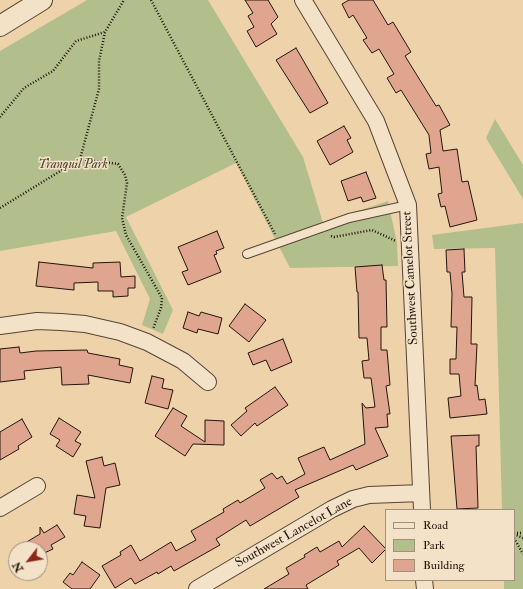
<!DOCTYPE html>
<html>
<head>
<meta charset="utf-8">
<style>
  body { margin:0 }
  #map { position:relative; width:523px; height:589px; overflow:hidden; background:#eed3aa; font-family:"IM FELL Double Pica",serif }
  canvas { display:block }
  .legend { position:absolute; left:385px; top:509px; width:130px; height:72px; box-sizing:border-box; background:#f4e2c8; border:1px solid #a0907d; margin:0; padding:5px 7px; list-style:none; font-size:12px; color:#23150d }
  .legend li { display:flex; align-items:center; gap:8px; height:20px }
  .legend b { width:20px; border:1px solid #a0907d }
  .north { position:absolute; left:8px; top:541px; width:40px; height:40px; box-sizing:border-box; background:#f4e2c8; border:1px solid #a0907d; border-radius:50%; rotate:239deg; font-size:11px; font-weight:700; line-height:16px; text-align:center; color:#23150d }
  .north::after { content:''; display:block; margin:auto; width:14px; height:18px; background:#8f2418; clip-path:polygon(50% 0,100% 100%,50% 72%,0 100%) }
</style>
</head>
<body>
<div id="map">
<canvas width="523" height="589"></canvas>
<ul class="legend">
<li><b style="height:5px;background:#f4e2c8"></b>Road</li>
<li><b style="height:11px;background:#b3be8d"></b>Park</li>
<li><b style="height:11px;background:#dfa58f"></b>Building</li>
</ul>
<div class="north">N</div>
</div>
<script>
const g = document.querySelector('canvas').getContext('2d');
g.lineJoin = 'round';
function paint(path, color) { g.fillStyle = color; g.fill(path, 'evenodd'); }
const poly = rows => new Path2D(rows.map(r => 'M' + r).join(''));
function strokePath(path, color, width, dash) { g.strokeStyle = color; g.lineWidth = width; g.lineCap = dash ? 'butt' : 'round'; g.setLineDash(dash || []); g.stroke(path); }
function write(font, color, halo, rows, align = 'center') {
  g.font = font + ' "IM FELL Double Pica",serif'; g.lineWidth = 3; g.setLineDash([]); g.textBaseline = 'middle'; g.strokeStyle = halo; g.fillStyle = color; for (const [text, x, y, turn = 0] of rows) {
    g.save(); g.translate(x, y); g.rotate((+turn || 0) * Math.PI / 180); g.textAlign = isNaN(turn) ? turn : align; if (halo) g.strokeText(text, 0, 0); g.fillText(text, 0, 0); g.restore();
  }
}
const green = poly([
  [87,0,208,0,303,157,323,223,388,201,397,243,398,266,290,268,236,163,126,217,173,310,163,334,142,325,150,299,116,231,0,251,0,51],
  [495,119,523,165,523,199,486,138],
  [523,223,523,589,504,589,504,580,514,580,514,510,502,510,495,248,434,249,432,235]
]);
const building = poly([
  [245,0,268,0,278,17,271,24,277,34,256,47,247,31,254,27,248,16,253,13,245,0],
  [349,0,373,0,388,25,393,22,411,52,405,56,436,106,439,105,450,125,440,130,443,151,457,149,462,182,468,181,477,220,450,227,445,206,441,207,438,194,442,193,439,167,429,169,426,154,431,153,429,135,401,90,396,93,387,78,394,74,379,49,372,53,363,40,367,38,353,15,349,18,342,4,349,0],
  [296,48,328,103,310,113,276,60,296,48],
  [344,126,351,138,347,140,353,152,330,165,317,141,344,126],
  [366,172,376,198,363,202,361,197,348,201,341,181,366,172],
  [217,231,224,248,216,251,217,254,214,255,221,272,188,285,182,272,188,270,178,247,217,231],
  [464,249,465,272,462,272,464,297,472,297,471,344,477,344,475,386,477,385,479,400,485,399,487,414,450,418,448,398,461,396,459,374,450,374,450,359,456,359,457,327,451,327,452,294,450,272,447,272,446,250,464,249],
  [39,262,93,268,93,263,120,262,121,277,135,276,135,288,128,288,128,296,113,297,113,291,98,291,98,282,74,283,74,290,36,286,39,262],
  [382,265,384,280,386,280,387,327,381,327,381,350,387,350,390,385,386,386,390,414,387,414,388,427,375,428,388,456,356,470,353,465,295,490,299,497,250,526,246,520,216,539,220,545,174,571,171,566,158,574,157,572,135,584,131,578,115,588,102,566,121,555,120,552,131,545,140,561,171,542,176,551,196,540,191,531,224,512,223,509,238,500,240,503,265,488,260,480,272,473,277,479,282,476,287,484,305,474,298,458,324,447,330,460,365,444,362,403,366,408,375,407,371,378,364,378,362,361,369,360,367,338,359,338,358,292,357,292,355,267,382,265],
  [245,304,266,320,249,342,229,326,245,304],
  [188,312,199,316,201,312,222,318,218,334,198,329,197,333,183,328,188,312],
  [283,339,292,362,271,371,266,360,253,365,248,353,283,339],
  [19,347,20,353,36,351,87,350,88,353,120,359,119,365,133,368,130,383,88,375,89,384,62,385,61,367,24,371,25,379,0,382,0,349,19,347],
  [152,376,164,379,162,388,173,390,168,409,145,403,152,376],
  [275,387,288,405,257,426,255,423,241,436,231,425,247,411,245,408,275,387],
  [173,408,187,416,181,426,205,442,205,420,224,421,224,445,193,444,185,456,155,436,173,408],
  [59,418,81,432,75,441,81,444,73,457,56,446,60,440,50,434,59,418],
  [22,419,32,437,18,446,19,449,0,460,0,432,22,419],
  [479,435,479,446,476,446,478,508,457,509,451,436,479,435],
  [102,457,104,466,115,463,120,485,106,488,100,528,84,526,86,516,74,514,77,495,95,498,86,461,102,457],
  [57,525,65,537,51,545,53,549,40,555,40,549,15,549,40,534,40,527,44,533,57,525],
  [364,526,386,549,372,563,359,548,337,561,339,565,306,585,308,589,264,589,289,574,286,568,305,557,304,555,317,547,320,552,339,541,342,547,364,526],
  [82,562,100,575,90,589,72,589,63,582,70,573,73,575,82,562]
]);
const path = poly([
  [151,0,275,234],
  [0,117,24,88,53,71,76,41,105,32],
  [80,159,99,89,99,61,105,32,124,0],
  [0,208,80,159,118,164,125,175,127,183,122,218,126,235,162,298,161,308,153,329],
  [331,236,334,237,372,230,396,241],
  [514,533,523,533],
  [514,534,523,538],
  [514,538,523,554]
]);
const service = poly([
  [247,254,349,218,408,205]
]);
const minor = poly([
  [303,0,376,121,408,205,422,510],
  [0,326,37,321,61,322,85,324,120,332,147,342,183,361,208,382],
  [0,508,37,486],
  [424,580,425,589],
  [197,589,332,509,353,499,369,495,421,493]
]);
const tertiary = poly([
  [0,26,42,0]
]);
const parkNames = [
  ["Tranquil Park",73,165]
];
const streetNames = [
  ["Southwest Camelot Street",411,278,-93],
  ["Southwest Lancelot Lane",294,533,-29]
];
paint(green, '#b3be8d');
paint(building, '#dfa58f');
strokePath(building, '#23150d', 1);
strokePath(service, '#564434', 10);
strokePath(minor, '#564434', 18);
strokePath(tertiary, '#564434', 22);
strokePath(path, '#23150d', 2.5, [1, 2]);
strokePath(service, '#f4e2c8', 8);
strokePath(minor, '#f4e2c8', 16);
strokePath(tertiary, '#f4e2c8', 20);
write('italic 13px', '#4e4833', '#f4e2c8', parkNames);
write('13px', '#23150d', '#f4e2c8', streetNames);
</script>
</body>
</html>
